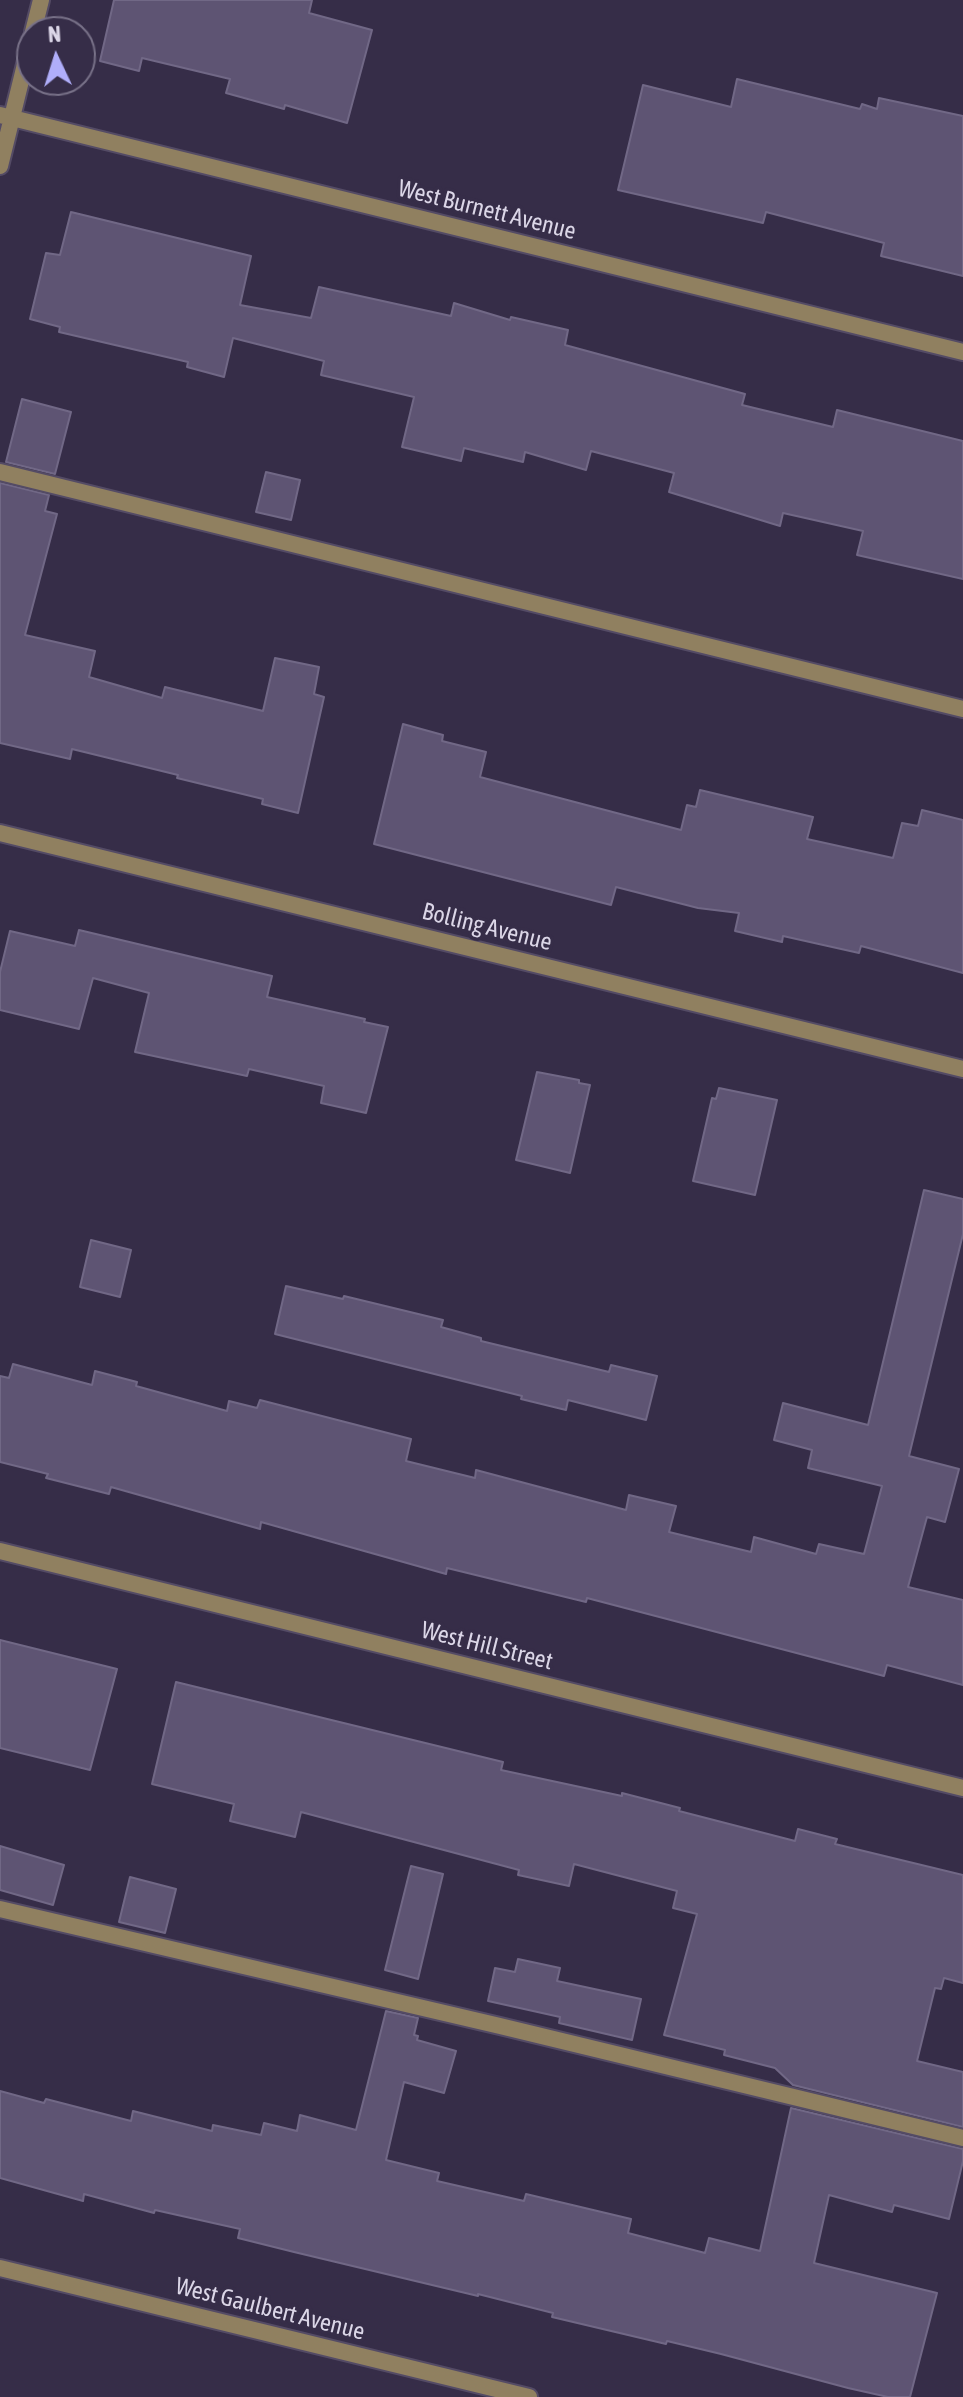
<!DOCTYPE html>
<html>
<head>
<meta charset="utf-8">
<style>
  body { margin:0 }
  #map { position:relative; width:963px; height:2397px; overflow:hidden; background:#362d48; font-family:"Asap Condensed",sans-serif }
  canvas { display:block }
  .north { position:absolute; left:16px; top:16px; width:80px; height:80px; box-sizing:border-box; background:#362d48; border:2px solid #787188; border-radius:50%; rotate:356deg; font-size:22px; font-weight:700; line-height:32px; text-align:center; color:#dbd6e7 }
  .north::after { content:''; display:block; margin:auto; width:28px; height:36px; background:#b0aefa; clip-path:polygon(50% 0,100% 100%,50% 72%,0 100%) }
</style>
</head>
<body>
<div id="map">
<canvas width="963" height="2397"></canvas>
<div class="north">N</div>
</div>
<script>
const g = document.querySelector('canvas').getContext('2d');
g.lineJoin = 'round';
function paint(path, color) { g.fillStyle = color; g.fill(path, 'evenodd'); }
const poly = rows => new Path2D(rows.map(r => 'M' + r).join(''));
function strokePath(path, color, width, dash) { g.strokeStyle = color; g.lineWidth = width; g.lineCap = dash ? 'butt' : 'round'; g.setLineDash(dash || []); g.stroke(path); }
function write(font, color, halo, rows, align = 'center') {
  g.font = font + ' "Asap Condensed",sans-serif'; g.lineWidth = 7; g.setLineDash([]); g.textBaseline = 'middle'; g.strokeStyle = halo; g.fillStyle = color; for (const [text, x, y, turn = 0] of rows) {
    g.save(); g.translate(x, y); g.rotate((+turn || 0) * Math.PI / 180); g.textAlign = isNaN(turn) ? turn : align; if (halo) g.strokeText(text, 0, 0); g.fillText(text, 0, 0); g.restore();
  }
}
const building = poly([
  [114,0,312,0,309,13,372,30,347,123,285,105,284,109,226,93,230,79,142,58,139,71,100,61,114,0],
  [737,79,860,109,862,104,877,109,879,98,963,116,963,276,881,256,884,243,766,212,763,223,618,190,643,85,731,107,737,79],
  [71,212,251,256,240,305,311,318,319,287,451,316,454,303,510,320,511,317,568,330,565,345,745,394,742,405,833,427,837,410,963,441,963,579,857,555,863,531,783,513,780,526,669,492,674,473,591,451,586,470,525,452,523,462,464,448,461,461,402,447,414,397,321,375,324,361,233,338,224,377,187,367,188,362,59,332,60,327,30,319,46,253,60,255,71,212],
  [22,399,71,412,55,474,6,462,22,399],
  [266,472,300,480,291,520,256,512,266,472],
  [0,483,49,495,45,511,57,514,25,635,95,651,89,677,162,698,165,687,263,711,275,658,319,667,314,694,324,697,298,813,262,804,263,799,177,778,178,775,72,749,70,759,0,743,0,483],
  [403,724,443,735,442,741,486,752,480,777,681,830,687,805,696,807,700,790,813,817,807,839,893,858,902,823,918,826,922,810,963,820,963,973,861,946,859,953,783,936,782,942,735,931,739,913,698,908,616,887,611,905,374,844,403,724],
  [79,930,272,976,267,997,365,1019,364,1022,388,1027,366,1113,321,1103,324,1086,249,1069,247,1076,135,1052,149,993,93,978,79,1029,0,1010,0,972,10,931,75,946,79,930],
  [537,1072,579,1080,579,1083,590,1085,570,1173,516,1160,537,1072],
  [719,1088,777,1100,755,1195,693,1181,712,1098,716,1099,719,1088],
  [924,1190,963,1199,963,1234,909,1456,959,1469,945,1522,927,1517,908,1587,963,1600,963,1685,887,1665,884,1676,587,1598,586,1602,447,1568,446,1574,261,1522,260,1529,111,1487,109,1494,46,1478,48,1474,0,1462,0,1376,9,1378,13,1364,92,1385,95,1371,137,1382,136,1386,227,1411,229,1401,257,1408,260,1400,411,1439,406,1461,475,1478,476,1470,626,1510,629,1495,676,1506,669,1532,751,1552,754,1537,816,1554,819,1544,864,1554,882,1486,808,1468,812,1450,774,1440,783,1403,868,1425,924,1190],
  [91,1240,131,1250,120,1297,80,1287,91,1240],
  [286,1286,343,1299,344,1296,443,1320,441,1327,481,1338,481,1341,609,1372,611,1365,657,1376,646,1420,568,1400,566,1410,521,1399,522,1396,275,1334,286,1286],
  [0,1640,117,1669,90,1770,0,1748,0,1640],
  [176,1682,503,1762,501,1770,622,1796,622,1793,680,1808,679,1811,795,1841,798,1829,837,1839,835,1844,963,1875,963,1983,944,1978,941,1989,935,1988,917,2061,963,2072,963,2127,793,2085,775,2068,724,2055,725,2050,664,2035,697,1914,673,1908,677,1891,574,1864,569,1886,518,1875,519,1870,301,1812,295,1837,230,1821,234,1804,152,1784,176,1682],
  [0,1846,64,1865,53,1905,0,1890,0,1846],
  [411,1866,443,1874,418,1979,385,1970,411,1866],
  [130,1877,176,1889,165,1933,119,1922,130,1877],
  [518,1959,560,1968,557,1981,641,1999,632,2040,559,2023,560,2017,488,2001,495,1968,515,1972,518,1959],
  [386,2011,418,2018,414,2035,418,2036,417,2040,456,2051,444,2093,404,2082,386,2160,439,2173,437,2181,524,2201,526,2194,631,2219,628,2233,705,2253,709,2238,760,2251,791,2108,963,2149,963,2161,949,2219,894,2205,892,2212,829,2195,814,2263,937,2293,910,2397,888,2397,848,2388,721,2354,667,2341,666,2344,552,2317,553,2313,478,2294,478,2296,294,2252,238,2238,240,2229,155,2210,154,2213,84,2194,83,2201,0,2178,0,2091,44,2103,46,2099,131,2121,133,2111,212,2131,213,2125,261,2135,264,2123,297,2131,300,2115,356,2130,386,2011]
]);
const service = poly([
  [0,472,963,709],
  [0,1909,500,2026,963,2138]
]);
const minor = poly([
  [33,32,41,0],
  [0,115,963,352],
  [0,166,32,36],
  [0,833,963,1069],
  [0,1551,963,1788],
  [0,2268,529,2397]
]);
const streetNames = [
  ["West Burnett Avenue",487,210,14],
  ["Bolling Avenue",487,927,14],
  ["West Hill Street",487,1646,14],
  ["West Gaulbert Avenue",270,2309,14]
];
paint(building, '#5e5473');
strokePath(building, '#716886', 2);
strokePath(service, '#544b65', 20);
strokePath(minor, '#544b65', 20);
strokePath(service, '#908060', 16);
strokePath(minor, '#908060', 16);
write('24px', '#dbd6e7', '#362d48', streetNames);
</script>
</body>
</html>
